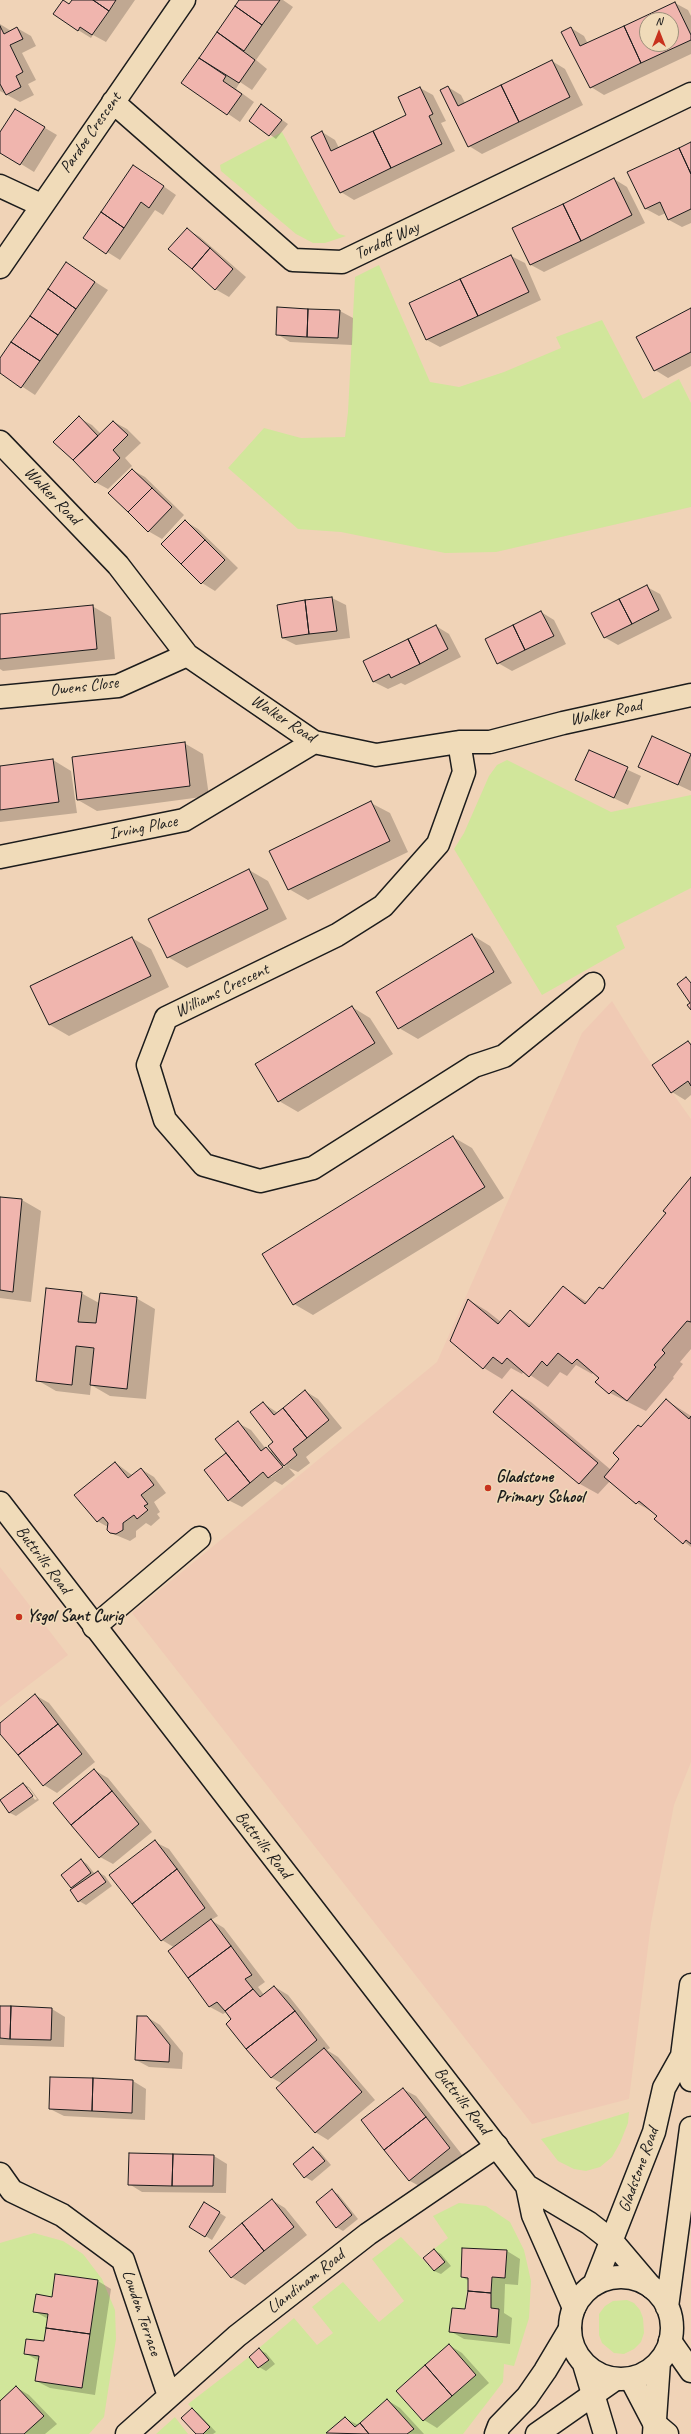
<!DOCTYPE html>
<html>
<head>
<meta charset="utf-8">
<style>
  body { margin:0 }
  #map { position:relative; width:691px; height:2434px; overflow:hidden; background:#f0d3b7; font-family:Caveat,sans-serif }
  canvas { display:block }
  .north { position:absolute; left:639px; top:12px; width:40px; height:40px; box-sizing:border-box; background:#f0dbb9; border:1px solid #9b8f7a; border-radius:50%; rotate:0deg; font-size:11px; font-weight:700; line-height:16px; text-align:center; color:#1c1c1c }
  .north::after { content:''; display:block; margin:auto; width:14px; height:18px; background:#c8321e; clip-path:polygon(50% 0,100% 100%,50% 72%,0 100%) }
</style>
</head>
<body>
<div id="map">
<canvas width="691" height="2434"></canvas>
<div class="north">N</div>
</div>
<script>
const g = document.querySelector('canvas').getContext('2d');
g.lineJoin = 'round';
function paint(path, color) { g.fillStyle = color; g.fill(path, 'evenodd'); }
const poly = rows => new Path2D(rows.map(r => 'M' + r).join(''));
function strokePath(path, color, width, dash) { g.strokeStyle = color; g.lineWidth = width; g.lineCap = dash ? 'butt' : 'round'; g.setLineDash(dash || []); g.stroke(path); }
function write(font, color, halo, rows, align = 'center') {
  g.font = font + ' Caveat,sans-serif'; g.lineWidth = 3; g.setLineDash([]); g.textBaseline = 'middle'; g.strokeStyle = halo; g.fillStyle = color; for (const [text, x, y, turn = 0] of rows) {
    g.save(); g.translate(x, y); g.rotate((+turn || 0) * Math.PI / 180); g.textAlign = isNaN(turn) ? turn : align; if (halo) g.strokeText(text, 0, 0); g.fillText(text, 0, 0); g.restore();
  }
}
const built = poly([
  [612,1001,644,1053,691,1119,691,1762,674,1805,651,1923,629,2099,532,2124,132,1613,437,1362,582,1033],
  [0,1567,68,1655,0,1707]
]);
const green = poly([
  [282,132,334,229,339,234,346,236,325,243,313,243,296,234,221,171,220,165],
  [379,265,430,382,459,387,504,372,561,348,556,337,602,320,643,399,679,379,691,403,691,507,496,552,445,553,341,532,298,529,228,468,264,428,301,438,345,437,348,412,355,277],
  [507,760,611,812,691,795,691,888,616,926,625,948,542,995,454,849,464,833,489,776,497,765],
  [629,2112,628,2123,620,2143,612,2157,600,2167,586,2171,574,2169,558,2161,541,2139],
  [459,2203,486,2206,510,2222,524,2250,531,2281,529,2318,514,2366,504,2364,503,2382,463,2434,407,2434,413,2428,387,2399,355,2427,345,2417,327,2434,203,2434,210,2427,188,2404,249,2357,259,2368,269,2360,259,2348,294,2318,317,2345,333,2333,312,2307,343,2282,379,2322,404,2301,372,2259,401,2237,434,2271,444,2262,434,2249,448,2238,433,2216],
  [462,2248,507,2250,505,2278,492,2277,491,2308,499,2309,497,2337,452,2308,465,2309,468,2278,461,2277],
  [449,2344,476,2375,423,2421,396,2391],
  [34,2233,63,2241,83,2254,102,2279,115,2310,116,2339,104,2417,89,2434,24,2434,44,2415,16,2386,0,2401,0,2243],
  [56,2274,98,2280,82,2387,35,2381,39,2356,24,2353,26,2339,44,2341],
  [627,2300,634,2303,640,2310,643,2318,644,2333,641,2342,634,2349,624,2354,614,2353,602,2343,599,2335,599,2314,605,2306,613,2301],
  [175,2417,188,2434,156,2434]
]);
const shadow = poly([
  [73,0,135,0,106,42,93,35,91,38,78,30],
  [241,0,283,0,293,7,256,60,267,69,252,90,240,82,236,89,254,102,240,122,183,83],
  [675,3,688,10,691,16,691,54,604,95,591,87,571,28,584,36,588,44],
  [647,20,671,20,671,44,647,44],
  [0,24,11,31,17,28,31,36,36,46,22,53,36,80,28,84,34,95,20,102,0,91],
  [552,61,565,69,583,105,482,154,469,146,448,87,461,95,465,103],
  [420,88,433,95,446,121,441,123,455,151,354,200,341,192,322,132,335,140,339,148,408,116],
  [268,110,288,124,276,139,250,120],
  [28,118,57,135,34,172,0,151,0,134],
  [691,143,691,223,682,227,669,220,666,213,659,216,646,209,629,173],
  [146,174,176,195,163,215,155,210,120,260,85,238],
  [614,179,627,187,645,223,544,272,531,265,513,229],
  [187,229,200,237,246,277,229,297,215,289],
  [511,256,525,263,541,300,440,347,427,340],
  [67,264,108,290,35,395,0,372,0,360],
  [691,309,691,366,668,378,655,370],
  [340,311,353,318,352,345,290,342,277,334],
  [79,418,92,425,101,434,114,422,127,429,141,443,125,458,132,466,108,489,95,482],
  [132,470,145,477,184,515,162,539,148,531],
  [185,521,198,529,238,568,215,591,202,583],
  [647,587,660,594,672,618,618,645,604,637],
  [332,598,346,605,350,638,296,645,282,638,278,606],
  [92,606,111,617,115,659,3,671,0,669,0,615],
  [541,612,554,620,566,644,512,671,498,663],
  [436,626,449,634,461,657,405,685,401,683,388,689,374,682,364,662],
  [653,738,691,755,691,791,640,767],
  [184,743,203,754,209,796,97,811,78,800],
  [589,752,641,776,628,805,576,780],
  [53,760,71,771,77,813,0,822,0,767],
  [371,803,390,813,408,852,308,900,289,889],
  [249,870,268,881,287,919,187,968,168,957],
  [472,935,490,946,512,983,418,1039,399,1028],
  [132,938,151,949,169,987,69,1036,50,1025,31,987],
  [352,1007,370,1018,393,1054,298,1112,279,1101],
  [688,1042,691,1043,691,1095,685,1100,672,1092],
  [453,1137,472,1148,504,1198,313,1315,294,1304],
  [691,1179,691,1349,680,1362,683,1364,673,1377,674,1378,646,1411,610,1393,601,1378,594,1372,592,1374,576,1365,567,1376,560,1372,548,1387,524,1371,522,1374,511,1368,502,1379,484,1368,469,1300,487,1311,501,1322,510,1312,531,1325,563,1287,587,1302,603,1290,668,1213],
  [0,1198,22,1200,41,1211,31,1302,0,1298],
  [81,1293,99,1303,136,1298,155,1309,146,1399,110,1396,91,1385,90,1395,56,1391,37,1380],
  [305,1391,318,1399,342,1428,306,1457,310,1463,298,1472,289,1468,295,1475,282,1485,275,1481,242,1507,228,1500,205,1471,227,1453,238,1423,251,1430,266,1449,275,1453,274,1443,263,1403,278,1413],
  [286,1463,287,1465,271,1477,268,1477],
  [512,1391,531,1402,611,1470,641,1428,666,1400,691,1416,691,1547,656,1519,659,1516,637,1503,610,1481,598,1494,580,1484,495,1412],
  [116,1463,133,1476,141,1469,154,1477,166,1493,154,1502,160,1512,157,1514,160,1518,151,1526,146,1523,136,1531,136,1537,130,1541,111,1533,108,1527,97,1521],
  [35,1695,49,1703,95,1762,57,1793,44,1785,0,1733,0,1724],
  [94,1770,108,1778,152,1832,113,1864,100,1857],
  [24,1784,30,1788,39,1800,16,1816,10,1813,1,1801],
  [26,1788,29,1788,37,1799,35,1800],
  [155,1842,169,1849,218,1916,211,1920,224,1928,265,1982,258,1987,264,1995,275,1987,288,1995,330,2048,327,2050,338,2057,375,2100,328,2140,315,2132,283,2084,272,2078,227,2024,232,2019,226,2012,223,2014,210,2007,170,1952,175,1948,162,1940],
  [81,1860,87,1864,95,1874,98,1872,105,1876,112,1886,86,1905,79,1901,74,1889,62,1875],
  [0,2007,52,2009,65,2017,64,2047,0,2045],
  [147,2017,160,2025,183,2053,182,2069,149,2067,136,2060],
  [51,2078,133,2081,146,2089,145,2120,64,2116,50,2109],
  [403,2089,416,2096,463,2156,423,2188,410,2181,362,2121],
  [313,2148,320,2152,331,2165,312,2181,305,2177,294,2164],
  [214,2156,227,2164,226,2193,142,2192,129,2184],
  [332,2191,338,2194,358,2219,343,2231,336,2227],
  [272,2200,285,2208,307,2235,245,2285,231,2277],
  [205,2204,226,2217,212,2240,191,2227],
  [434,2250,441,2254,451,2266,441,2274,434,2271],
  [507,2251,520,2259,518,2285,505,2284,504,2313,512,2318,510,2344,464,2339,450,2331,466,2310,469,2281,462,2277],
  [98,2281,111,2289,95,2395,50,2388,36,2381,39,2361,25,2353,45,2342,48,2319,34,2311,53,2298],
  [449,2345,462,2353,489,2383,437,2428,424,2420,397,2391],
  [259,2350,266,2353,275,2364,266,2371,259,2367,250,2357],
  [16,2387,29,2395,57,2424,45,2434,0,2434,0,2400],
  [387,2400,400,2408,424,2434,328,2433,345,2418,358,2425],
  [192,2409,198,2413,216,2432,213,2434,198,2434]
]);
const building = poly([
  [63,0,69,4,72,0,93,0,109,11,92,35,80,27,78,31,53,14,63,0],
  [93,0,116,0,109,11,93,0],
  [239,0,280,0,262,25,235,6,239,0],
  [675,2,691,35,691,40,641,63,624,26,675,2],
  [647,20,671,20,671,44,647,44,647,20],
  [235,6,262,25,244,51,217,32,235,6],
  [0,26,4,34,17,27,23,39,10,45,23,72,16,76,21,87,6,95,0,84,0,26],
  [624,26,641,63,590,88,561,32,571,27,580,46,624,26],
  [217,32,255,60,239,83,199,58,217,32],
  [199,58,226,76,223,81,242,94,227,115,181,83,199,58],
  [552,60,570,97,519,122,501,85,552,60],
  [501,85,519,122,468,147,440,90,448,86,458,106,501,85],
  [420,87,433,114,429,116,442,144,391,168,373,131,406,115,398,97,420,87],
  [261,104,282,120,269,136,249,121,261,104],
  [15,109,45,127,20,165,0,153,0,132,15,109],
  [322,131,331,151,373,131,391,168,340,193,311,137,322,131],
  [691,142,691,174,679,148,691,142],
  [679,148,691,174,691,209,668,220,660,202,645,209,627,172,679,148],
  [133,165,164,186,149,208,141,202,124,228,101,212,133,165],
  [614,178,632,215,581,241,563,204,614,178],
  [563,204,581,241,530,265,512,228,563,204],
  [101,212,124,228,106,254,83,238,101,212],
  [187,228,210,248,192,269,168,249,187,228],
  [210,248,233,269,215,290,192,269,210,248],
  [511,255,529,292,478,316,460,279,511,255],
  [66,262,95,282,76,309,48,289,66,262],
  [460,279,478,316,426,340,409,303,460,279],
  [48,289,76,309,58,335,30,316,48,289],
  [277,307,308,309,307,337,276,335,277,307],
  [691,308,691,352,654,371,636,337,691,308],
  [308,309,340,310,338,338,307,337,308,309],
  [30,316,58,335,40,361,11,342,30,316],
  [11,342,40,361,21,388,0,373,0,358,11,342],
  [79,416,98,436,73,460,53,442,79,416],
  [113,421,128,435,113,450,120,458,95,483,73,460,113,421],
  [132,469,152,488,128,512,108,493,132,469],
  [152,488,172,507,148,532,128,512,152,488],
  [185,520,205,540,181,564,161,544,185,520],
  [205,540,225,560,201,584,181,564,205,540],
  [647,585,659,610,632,624,619,599,647,585],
  [332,597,337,631,309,634,305,600,332,597],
  [619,599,632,624,604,638,591,613,619,599],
  [305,600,309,634,282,638,277,605,305,600],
  [93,605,97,649,0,659,0,614,93,605],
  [541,611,554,636,525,650,513,625,541,611],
  [436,625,448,649,420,664,408,639,436,625],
  [513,625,525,650,497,664,485,639,513,625],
  [408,639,420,664,391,678,389,674,373,682,363,661,408,639],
  [652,736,691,754,678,785,638,767,652,736],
  [185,742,190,786,77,800,72,757,185,742],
  [589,750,628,767,614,798,575,780,589,750],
  [53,759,59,802,0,810,0,766,53,759],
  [371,801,390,841,288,890,269,851,371,801],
  [249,869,268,909,167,958,148,919,249,869],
  [472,934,494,972,398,1029,376,992,472,934],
  [132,937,151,976,49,1025,30,986,132,937],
  [686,977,691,983,691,1010,687,1005,690,1003,677,984,686,977],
  [352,1006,375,1043,278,1102,255,1064,352,1006],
  [688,1041,691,1045,691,1086,688,1081,671,1093,652,1065,688,1041],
  [453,1136,485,1187,293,1305,262,1254,453,1136],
  [691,1177,691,1322,687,1321,662,1350,665,1353,654,1365,656,1367,627,1401,613,1390,609,1394,595,1382,599,1378,577,1359,572,1364,558,1353,547,1366,542,1361,529,1377,507,1358,502,1364,493,1357,483,1369,450,1341,468,1299,498,1324,510,1310,529,1327,563,1286,585,1304,599,1287,603,1289,666,1213,663,1211,691,1177],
  [0,1197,22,1199,13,1292,0,1290,0,1197],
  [46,1288,82,1292,78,1322,96,1323,100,1293,137,1297,127,1389,90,1385,94,1348,76,1346,72,1385,36,1381,46,1288],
  [305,1390,329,1420,307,1438,283,1408,305,1390],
  [512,1390,598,1463,579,1484,493,1412,512,1390],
  [666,1399,689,1419,691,1416,691,1544,686,1540,683,1544,654,1519,657,1516,639,1501,636,1504,604,1477,619,1459,613,1453,638,1425,641,1427,666,1399],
  [263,1402,274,1415,283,1408,307,1438,293,1449,297,1455,284,1466,268,1446,273,1442,250,1412,263,1402],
  [238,1421,261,1451,266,1447,283,1467,268,1478,263,1472,250,1483,215,1439,238,1421],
  [226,1453,250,1483,228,1501,204,1470,226,1453],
  [115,1462,128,1478,141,1468,154,1485,141,1495,148,1504,144,1506,148,1510,137,1519,134,1515,123,1523,123,1530,116,1534,110,1533,107,1530,108,1523,103,1517,97,1522,74,1495,115,1462],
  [35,1694,58,1724,18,1755,0,1734,0,1723,35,1694],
  [58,1724,82,1754,43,1786,18,1755,58,1724],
  [94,1769,112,1791,71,1825,53,1803,94,1769],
  [23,1783,33,1796,9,1813,0,1800,23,1783],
  [112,1791,139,1824,99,1858,71,1825,112,1791],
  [155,1840,177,1869,132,1904,109,1875,155,1840],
  [81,1859,91,1873,71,1888,61,1875,81,1859],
  [177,1869,205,1908,161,1941,132,1904,177,1869],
  [98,1871,106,1882,78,1902,70,1890,98,1871],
  [211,1919,231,1946,188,1978,168,1951,211,1919],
  [231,1946,252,1975,245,1979,253,1989,225,2011,217,2002,209,2007,188,1978,231,1946],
  [274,1986,295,2011,246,2049,226,2024,231,2019,225,2011,253,1989,260,1997,274,1986],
  [0,2006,11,2006,10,2039,0,2038,0,2006],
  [11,2006,52,2008,51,2040,10,2039,11,2006],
  [295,2011,317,2040,271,2078,246,2049,295,2011],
  [137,2016,147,2016,170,2045,169,2062,135,2060,137,2016],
  [324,2048,362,2092,315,2133,276,2088,324,2048],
  [50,2077,93,2078,92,2111,49,2109,50,2077],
  [93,2078,133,2080,132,2113,92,2111,93,2078],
  [403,2088,426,2117,384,2150,361,2120,403,2088],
  [426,2117,450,2148,409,2181,384,2150,426,2117],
  [313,2147,325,2161,304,2178,293,2164,313,2147],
  [129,2153,173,2154,172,2186,128,2185,129,2153],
  [173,2154,214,2155,213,2186,172,2186,173,2154],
  [332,2189,352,2215,336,2228,316,2202,332,2189],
  [272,2199,294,2227,264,2251,242,2223,272,2199],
  [204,2202,220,2212,205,2237,189,2227,204,2202],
  [242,2223,264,2251,231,2278,209,2251,242,2223],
  [462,2248,507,2250,505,2278,492,2277,491,2293,468,2291,468,2278,461,2277,462,2248],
  [434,2249,445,2262,434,2271,423,2258,434,2249],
  [55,2274,98,2280,90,2334,46,2328,48,2314,33,2312,36,2294,52,2297,55,2274],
  [468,2291,491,2293,491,2308,499,2309,497,2337,449,2332,452,2308,465,2309,468,2291],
  [46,2328,90,2334,82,2388,35,2381,39,2356,24,2354,26,2339,44,2341,46,2328],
  [449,2344,476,2375,452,2396,425,2365,449,2344],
  [259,2348,269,2360,258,2368,249,2357,259,2348],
  [425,2365,452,2396,423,2421,396,2391,425,2365],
  [16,2386,44,2416,24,2434,0,2434,0,2401,16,2386],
  [387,2399,414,2429,407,2434,369,2434,360,2423,387,2399],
  [192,2408,210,2427,203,2434,196,2434,181,2418,192,2408],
  [345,2417,355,2427,360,2423,369,2434,326,2433,345,2417]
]);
const street = poly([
  [113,102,293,260,342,262,691,94],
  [0,186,41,205],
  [0,267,184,0],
  [0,442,118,565,187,655,314,742,376,755,459,742,490,742,563,723,691,695],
  [0,697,118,686,187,655],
  [459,742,464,772,438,844,383,906,337,935,166,1018,148,1065,165,1120,204,1165,260,1181,313,1168,474,1066,504,1056,593,984],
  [0,857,184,820,314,742],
  [94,1627,199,1538],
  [0,2174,12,2191,62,2215,123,2260,169,2396],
  [127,2434,237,2336,368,2234,497,2146],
  [496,2434,499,2426,527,2397,545,2371,570,2329],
  [537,2434,614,2380]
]);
const secondary = poly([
  [0,1503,527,2186,589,2223,612,2241,651,2287],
  [527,2186,533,2215,574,2308],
  [670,2341,691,2371],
  [631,2379,654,2423,667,2434]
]);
const primary = poly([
  [682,2056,691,2080],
  '570 2328a51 51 0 1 1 102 0a51 51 0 1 1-102 0Z',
  [594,2285,654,2132,664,2088,682,2056,691,1985],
  [667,2307,691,2128],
  [584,2364,605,2434],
  [654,2434,659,2362]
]);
const markers = [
  [488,1488,4,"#c8321e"],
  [19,1617,4,"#c8321e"]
];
const streetNames = [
  ["Pardoe Crescent",91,133,-55],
  ["Tordoff Way",387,241,-25],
  ["Walker Road",52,496,46],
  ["Owens Close",84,687,-7],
  ["Walker Road",606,713,-12],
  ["Walker Road",283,719,33],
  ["Irving Place",143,828,-11],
  ["Williams Crescent",222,991,-26],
  ["Buttrills Road",43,1560,53],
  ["Buttrills Road",263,1845,52],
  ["Buttrills Road",462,2101,52],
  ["Gladstone Road",639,2170,-70],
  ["Llandinam Road",306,2282,-38],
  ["Lowdon Terrace",141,2313,71]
];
const poiNames = [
  ["Gladstone",496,1478],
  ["Primary School",496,1498],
  ["Ysgol Sant Curig",27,1617]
];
paint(built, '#f0cab4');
paint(green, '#d1e69b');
paint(shadow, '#0003');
paint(building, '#f0b5ae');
strokePath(building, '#1c1c1c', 1);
strokePath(street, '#1c1c1c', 25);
strokePath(secondary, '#1c1c1c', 25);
strokePath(primary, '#1c1c1c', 25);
strokePath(street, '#f0dbb9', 22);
strokePath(secondary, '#f0dbb9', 22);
strokePath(primary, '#f0dbb9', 22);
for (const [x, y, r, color] of markers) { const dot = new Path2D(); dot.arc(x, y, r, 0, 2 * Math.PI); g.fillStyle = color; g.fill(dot); strokePath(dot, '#f0dbb9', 1.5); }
write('17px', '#1c1c1c', '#f0dbb9', streetNames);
write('bold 17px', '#1c1c1c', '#f0dbb9', poiNames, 'left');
</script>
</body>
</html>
